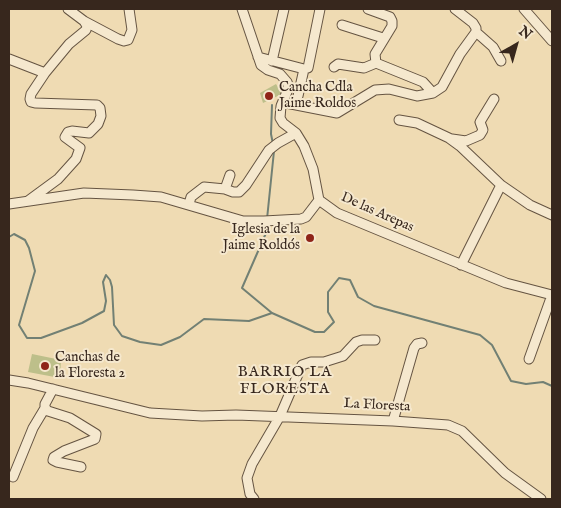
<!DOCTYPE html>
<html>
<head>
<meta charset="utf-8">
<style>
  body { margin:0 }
  #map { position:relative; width:561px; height:508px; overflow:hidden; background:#efdbb3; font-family:"IM FELL English",serif }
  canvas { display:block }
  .frame { position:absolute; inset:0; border:10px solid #37271d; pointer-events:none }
  .north { position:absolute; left:491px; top:20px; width:50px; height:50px; -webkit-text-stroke:4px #f5e8ce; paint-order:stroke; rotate:38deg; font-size:14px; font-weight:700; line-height:20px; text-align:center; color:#37271d }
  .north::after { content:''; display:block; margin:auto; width:18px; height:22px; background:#37271d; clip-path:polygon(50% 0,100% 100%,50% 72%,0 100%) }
</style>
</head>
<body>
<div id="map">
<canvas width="561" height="508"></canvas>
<div class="frame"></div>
<div class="north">N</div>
</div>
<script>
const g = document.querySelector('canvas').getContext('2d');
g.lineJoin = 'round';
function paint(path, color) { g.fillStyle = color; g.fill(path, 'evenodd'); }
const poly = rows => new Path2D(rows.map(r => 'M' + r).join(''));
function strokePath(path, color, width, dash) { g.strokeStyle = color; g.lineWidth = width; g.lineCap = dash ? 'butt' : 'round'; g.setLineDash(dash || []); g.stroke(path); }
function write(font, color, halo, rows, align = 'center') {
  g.font = font + ' "IM FELL English",serif'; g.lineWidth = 4; g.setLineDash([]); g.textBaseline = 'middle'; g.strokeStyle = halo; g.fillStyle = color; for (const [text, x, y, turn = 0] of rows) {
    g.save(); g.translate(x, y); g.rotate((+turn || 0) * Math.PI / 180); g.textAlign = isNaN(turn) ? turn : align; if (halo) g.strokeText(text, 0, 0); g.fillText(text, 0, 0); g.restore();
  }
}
const green = poly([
  [276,84,282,94,263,103,260,93],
  [32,354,61,360,60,378,28,372]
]);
const stream = poly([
  [272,105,271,134,273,144],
  [267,219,274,151],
  [267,223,266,233,242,288,272,313,315,332,324,332,334,322,328,312,328,292,339,278,350,280,358,297,374,306,480,335,492,345,511,381,526,384,543,382,552,386],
  [9,237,14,234,25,240,29,248,35,271,19,325,27,338,41,338,82,323,104,311,106,301,103,282,106,275,110,280,112,287,114,325,122,336,140,342,161,345,180,337,204,319,249,321,272,313]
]);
const minor = poly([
  [242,9,261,65,268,70,280,74,287,82,289,87,281,106],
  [368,9,390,17,392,21,392,26,375,54,376,63,423,82,433,93],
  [455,9,473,23,476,28,476,32,460,54,442,87,433,93,417,96,389,89,375,90,337,113,286,103,281,106,280,118,283,123,296,133,304,146,313,169,319,200,337,213,506,283,552,295],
  [524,9,552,41],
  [84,21,118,39,124,41,128,40,132,30,129,9],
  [342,25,383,38],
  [476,32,493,47,501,61],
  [258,57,304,69,308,68,320,9],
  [9,59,45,73],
  [272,61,284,9],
  [334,67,338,64,364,68,376,63],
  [298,96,304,69],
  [399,120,417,123,449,138,460,146,501,185,530,205,552,215],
  [452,139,466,141,480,135,483,130,480,122,494,99],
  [230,175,225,189,233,192,239,192,246,185,269,150,278,143,296,133],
  [28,201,58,179,76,159,80,148,65,137,68,132,72,131,89,133,98,124,101,116,100,108,97,105,35,103,31,102,30,99,31,94,45,73,69,44,86,30,87,26,84,21,68,9],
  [9,204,84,193,133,195,161,197,243,221,264,221,301,219,306,217,319,200],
  [189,204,191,197,204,187,225,189],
  [461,265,501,185],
  [529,359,552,295],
  [9,380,28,383,150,413,202,416,236,415,393,421,448,425,462,431,505,473,541,499],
  [53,389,45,404,45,408,48,411,70,418,96,434,95,439,64,451,54,457,53,460,57,462,81,467],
  [393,421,414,348,417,344,422,343],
  [13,477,33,428,45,408],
  [254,499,250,494,247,478,252,464,280,416,302,365,311,362,324,362,343,356,356,342,362,340,375,340]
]);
const markers = [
  [269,96,5,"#8f2418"],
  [310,238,5,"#8f2418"],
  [45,366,5,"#8f2418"]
];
const poiNames = [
  ["Cancha Cdla",279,88],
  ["Jaime Roldos",279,104],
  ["Iglesia de la",300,230,"right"],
  ["Jaime Roldós",300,246,"right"],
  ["Canchas de",55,358],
  ["la Floresta 2",55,374]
];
const streetNames = [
  ["De las Arepas",377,213,24],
  ["La Floresta",377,406,3]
];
const neighbourhoodNames = [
  ["BARRIO LA",285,373],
  ["FLORESTA",285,390]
];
paint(green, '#bdbf8a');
strokePath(stream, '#728074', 2);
strokePath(minor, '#655442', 11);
strokePath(minor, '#f5e8ce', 9);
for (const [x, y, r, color] of markers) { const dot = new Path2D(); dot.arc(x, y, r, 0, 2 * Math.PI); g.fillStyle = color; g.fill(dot); strokePath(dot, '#f5e8ce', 2); }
write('14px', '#37271d', '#f5e8ce', poiNames, 'left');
write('14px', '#37271d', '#f5e8ce', streetNames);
g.letterSpacing = '1px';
write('15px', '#37271d', '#f5e8ce', neighbourhoodNames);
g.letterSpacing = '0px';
</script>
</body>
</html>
